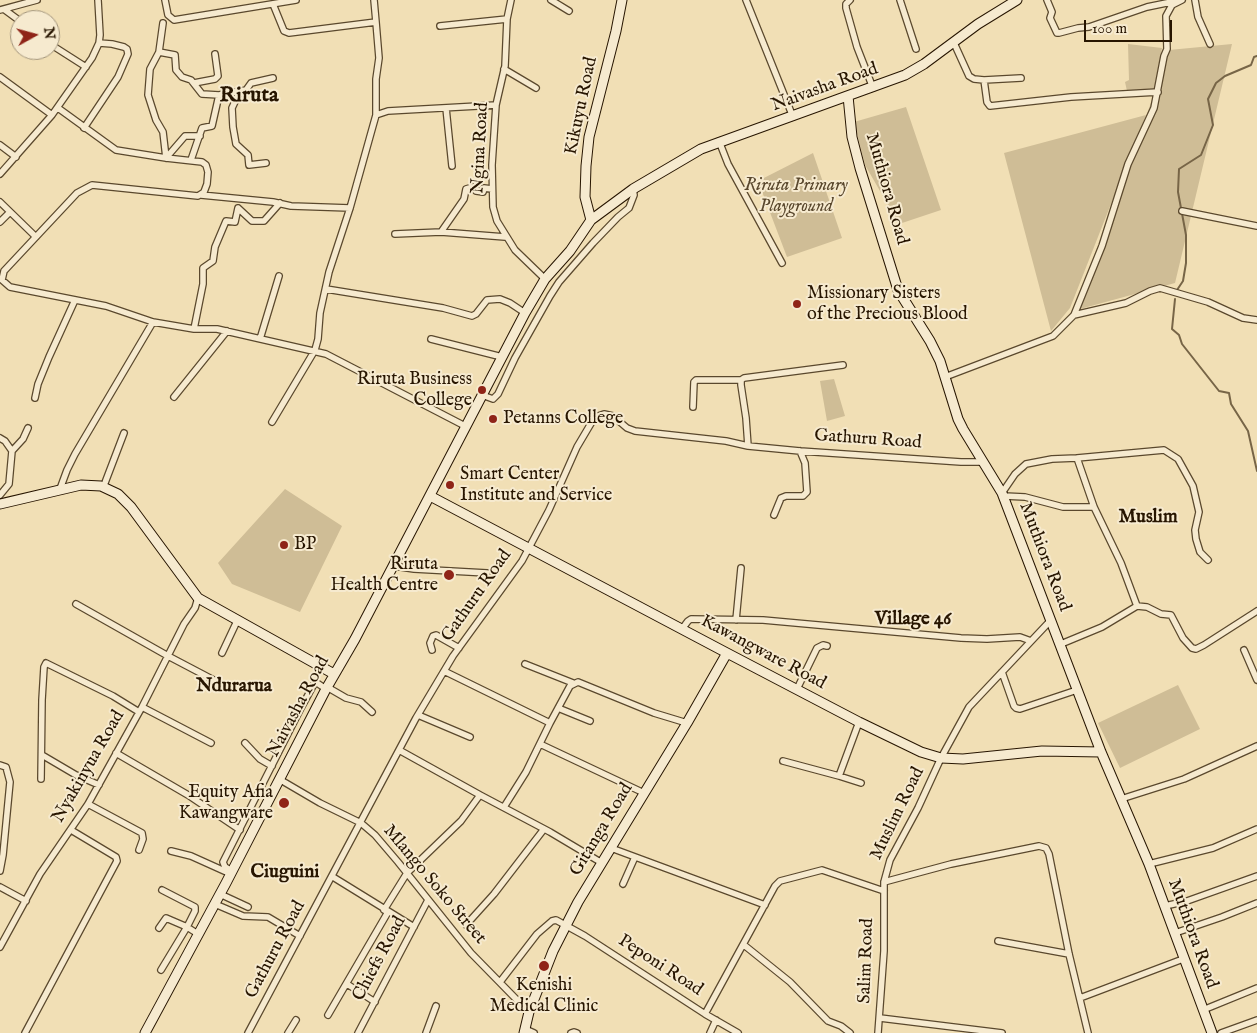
<!DOCTYPE html>
<html>
<head>
<meta charset="utf-8">
<style>
  body { margin:0 }
  #map { position:relative; width:1257px; height:1033px; overflow:hidden; background:#f1dfb5; font-family:"IM FELL English",serif }
  canvas { display:block }
  .north { position:absolute; left:10px; top:10px; width:50px; height:50px; box-sizing:border-box; background:#f6eacf; border:1px solid #a3957c; border-radius:50%; rotate:83deg; font-size:14px; font-weight:700; line-height:20px; text-align:center; color:#271500 }
  .north::after { content:''; display:block; margin:auto; width:18px; height:22px; background:#8f2418; clip-path:polygon(50% 0,100% 100%,50% 72%,0 100%) }
  .scale { position:absolute; left:1084px; top:20px; width:88px; height:22px; box-sizing:border-box; border:2px solid #271500; border-top:0; padding-left:6px; font-size:15px; line-height:18px; white-space:nowrap; color:#271500; -webkit-text-stroke:4px #f6eacf; paint-order:stroke }
</style>
</head>
<body>
<div id="map">
<canvas width="1257" height="1033"></canvas>
<div class="north">N</div>
<div class="scale">100 m</div>
</div>
<script>
const g = document.querySelector('canvas').getContext('2d');
g.lineJoin = 'round';
function paint(path, color) { g.fillStyle = color; g.fill(path, 'evenodd'); }
const poly = rows => new Path2D(rows.map(r => 'M' + r).join(''));
function strokePath(path, color, width, dash) { g.strokeStyle = color; g.lineWidth = width; g.lineCap = dash ? 'butt' : 'round'; g.setLineDash(dash || []); g.stroke(path); }
function write(font, color, halo, rows, align = 'center') {
  g.font = font + ' "IM FELL English",serif'; g.lineWidth = 4; g.setLineDash([]); g.textBaseline = 'middle'; g.strokeStyle = halo; g.fillStyle = color; for (const [text, x, y, turn = 0] of rows) {
    g.save(); g.translate(x, y); g.rotate((+turn || 0) * Math.PI / 180); g.textAlign = isNaN(turn) ? turn : align; if (halo) g.strokeText(text, 0, 0); g.fillText(text, 0, 0); g.restore();
  }
}
const green = poly([
  [1128,44,1162,48,1154,90,1127,91,1125,82,1129,80],
  [1232,44,1175,283,1080,309,1169,50],
  [906,107,941,210,899,224,865,165,854,122],
  [1146,115,1070,308,1051,331,1004,153],
  [813,153,842,238,787,257,758,181],
  [834,379,845,416,827,421,820,381],
  [285,489,342,526,300,612,232,584,218,563],
  [1178,685,1200,729,1120,768,1098,723]
]);
const stream = poly([
  [1177,290,1183,281,1186,263,1186,235,1178,192,1179,169,1201,155,1213,125,1208,99,1216,83,1225,76,1251,65,1254,57,1257,56],
  [1175,299,1172,329,1179,335,1182,344,1219,391,1229,393,1231,404,1248,431,1257,471]
]);
const street = poly([
  [165,0,168,15,174,20,296,0],
  [374,0,376,22],
  [511,0,507,19,505,66,496,105,492,165,493,207,497,221,515,250,545,279],
  [551,0,569,11],
  [746,0,793,117],
  [850,0,846,4,846,8,857,47,873,88],
  [900,0,916,49],
  [1047,0,1052,12,1050,18,1057,33,1059,33,1078,28,1089,27,1147,7,1176,1],
  [1195,0,1198,17,1210,44],
  [273,4,284,31,289,33,376,22,379,58,376,79,376,115],
  [0,10,37,0],
  [5,10,20,21],
  [163,23,159,52,175,55,176,70,182,77,191,80,202,94,219,95],
  [440,26,507,19],
  [954,43,969,76,974,79,984,80,987,102,990,106,1071,97,1158,92],
  [50,44,86,67],
  [159,52,150,69,148,95,156,120,163,132,166,158],
  [504,69,536,88],
  [0,77,52,115],
  [984,80,1021,78],
  [194,83,215,79,218,76,215,54],
  [240,91,232,108,233,127,236,144,248,155,249,165,266,163],
  [58,108,116,150,166,158,202,162,206,165,208,172,207,184,204,192,198,196,92,185,77,193,4,271,2,280,10,287,106,306,153,322,194,329,217,329,326,354,465,426],
  [446,108,452,166],
  [84,128,118,77,128,54,127,49,124,47,112,44,99,43],
  [719,141,728,164,782,263],
  [0,145,16,157],
  [166,158,185,136,200,136],
  [191,160,202,128,212,126,219,95,246,90,251,83,273,78],
  [0,174,52,115,92,58,99,43,100,35,98,0],
  [201,195,273,202,291,206,350,208],
  [0,202,36,237],
  [1182,211,1257,226],
  [0,222,10,212],
  [441,232,464,199,466,189,473,187,476,191,483,192,484,188,492,189],
  [395,234,441,232,505,237],
  [326,289,443,308,472,316,476,314,487,300,500,299,510,303,525,313],
  [1074,315,1102,246,1128,164,1154,108,1164,56,1167,49,1166,16,1172,5,1182,0],
  [194,329,203,284,203,268,213,261,215,247,226,221,235,222,238,208,252,221,264,221,280,203],
  [260,339,279,276],
  [431,339,502,357],
  [945,377,1053,336,1074,315,1126,303,1150,291,1160,288,1208,302,1243,318,1257,320],
  [482,395,493,399,498,394,515,358,550,296,559,282,593,243,618,217,629,208,634,195,633,189],
  [174,397,227,331],
  [35,398,38,384,49,357,75,300],
  [693,407,694,382,696,380,741,380],
  [272,422,315,350,318,339,320,313,329,272,350,208,376,115,388,111,496,105],
  [0,438,5,441,12,451],
  [748,446,746,418,741,385,741,380,744,378,843,365],
  [1077,458,1164,450,1178,459,1193,486,1199,512,1195,530,1196,539,1200,552,1208,560],
  [103,488,124,433],
  [60,489,67,470,75,454,153,322],
  [1002,493,1015,474,1026,464,1052,459,1077,458,1094,507,1121,563,1137,606],
  [0,495,9,484,12,451,23,439,28,428],
  [1004,496,1025,497,1063,507,1094,507],
  [774,515,781,498,786,496,803,496,807,492,805,463,800,451],
  [394,566,414,569,487,573],
  [76,604,168,656,227,687],
  [736,620,741,568],
  [682,629,688,621,691,619,763,620,961,638,987,639,1020,637,1031,641],
  [1061,644,1102,627,1137,606,1147,607,1161,614,1171,615,1183,638,1192,648,1196,649,1204,645,1257,611],
  [432,650,430,643,433,636,436,635,459,648],
  [1244,650,1257,680],
  [222,653,238,619],
  [525,664,573,683],
  [444,671,550,723,570,686,578,682,654,713,687,723],
  [1002,672,1014,706,1016,708,1020,709,1077,690],
  [327,687,346,698,361,702,372,712],
  [797,689,817,648,823,645,827,646],
  [142,707,211,743],
  [558,708,590,721],
  [418,715,470,737],
  [859,722,839,776,861,783],
  [245,743,260,759,272,766],
  [540,744,644,793],
  [399,750,480,795],
  [116,753,188,795,240,830],
  [42,755,76,775,99,785],
  [783,761,839,776],
  [0,765,6,767,10,782,3,855,0,871],
  [41,779,42,700,44,667,46,663,113,696,139,712],
  [279,779,320,803,361,823,375,835,398,862,471,953,517,1000,532,1003],
  [1121,799,1184,779,1257,746],
  [88,804,142,833,143,839,139,850],
  [504,807,526,772,550,723],
  [611,848,765,905],
  [171,851,191,856,231,874],
  [1149,864,1213,848,1257,829],
  [232,871,225,867,223,862,301,708,314,684,317,683,326,689],
  [333,877,414,927],
  [884,882,951,864,1039,846,1046,848,1049,854,1069,954,1088,1033],
  [623,884,635,857],
  [0,887,26,901],
  [162,890,195,907,195,911,187,927,198,934],
  [220,894,248,907],
  [215,904,243,916,268,917,300,936],
  [1165,906,1187,901,1257,876],
  [384,910,407,873,461,821,480,795,550,832,602,863],
  [466,925,494,894,544,829],
  [159,928,166,918,187,927,161,970],
  [1175,933,1222,917,1257,903],
  [998,941,1069,954],
  [744,945,790,982,828,1021,841,1026,850,1033],
  [0,947,40,874,88,804,142,707,184,624,195,608,198,598],
  [500,982,537,934,552,921,556,920,585,936,705,1014,738,1033],
  [347,984,375,1002],
  [1080,998,1183,959],
  [1203,1010,1257,988],
  [705,1014,775,886,780,881,822,870,884,891],
  [328,1015,388,912],
  [880,1018,1002,1033],
  [525,1029,534,1033],
  [25,1033,117,861,116,857,71,830],
  [248,1033,416,718,453,656,522,561,549,510,577,447,593,420,598,416,604,414,613,416,627,428,635,431,726,441,748,446,800,451,961,462,983,462],
  [288,1033,296,1020],
  [358,1033,428,900],
  [426,1033,436,1006],
  [571,1033,574,1032,577,1033],
  [710,1033,716,1020],
  [878,1033,884,951,884,882,890,860,918,808,941,758,969,707,1051,620],
  [1221,1033,1257,1020]
]);
const secondary = poly([
  [848,96,852,137,860,168,898,290,930,341,940,361,958,419,963,429,1002,493,1101,752,1149,864,1212,1033],
  [591,220,585,197,586,166,589,137,616,31,622,0],
  [430,496,727,653,859,722,921,752,941,758,963,759,1042,751,1101,752],
  [0,504,81,485,101,486,118,494,131,507,198,598,334,674],
  [145,1033,226,883,326,689,355,639,525,313,545,279,570,251,591,220,633,189,701,149,905,75,924,64,978,24,1017,0],
  [524,1033,529,1012,553,951,578,902,687,723,727,653]
]);
const markers = [
  [797,304,5,"#8f2418"],
  [482,390,5,"#8f2418"],
  [493,419,5,"#8f2418"],
  [450,485,5,"#8f2418"],
  [284,545,5,"#8f2418"],
  [449,575,6,"#8f2418"],
  [284,803,6,"#8f2418"],
  [544,966,6,"#8f2418"]
];
const streetNames = [
  ["Naivasha Road",825,88,-20],
  ["Kikuyu Road",582,106,-78],
  ["Ngina Road",481,148,-87],
  ["Muthiora Road",886,189,74],
  ["Gathuru Road",868,440,4],
  ["Muthiora Road",1044,557,69],
  ["Gathuru Road",477,596,-55],
  ["Kawangware Road",763,653,28],
  ["Naivasha Road",299,707,-62],
  ["Nyakinyua Road",89,767,-60],
  ["Muslim Road",898,814,-64],
  ["Gitanga Road",602,830,-59],
  ["Mlango Soko Street",434,885,50],
  ["Muthiora Road",1192,934,70],
  ["Gathuru Road",276,950,-62],
  ["Chiefs Road",380,959,-62],
  ["Salim Road",867,961,-88],
  ["Peponi Road",660,966,33]
];
const parkNames = [
  ["Riruta Primary",796,186],
  ["Playground",796,207]
];
const poiNames = [
  ["Missionary Sisters",807,294],
  ["of the Precious Blood",807,315],
  ["Riruta Business",472,380,"right"],
  ["College",472,401,"right"],
  ["Petanns College",503,419],
  ["Smart Center",460,475],
  ["Institute and Service",460,496],
  ["BP",294,545],
  ["Riruta",438,565,"right"],
  ["Health Centre",438,586,"right"],
  ["Equity Afia",273,793,"right"],
  ["Kawangware",273,814,"right"],
  ["Kenishi",544,986,"center"],
  ["Medical Clinic",544,1007,"center"]
];
const neighbourhoodNames = [
  ["Muslim",1148,518],
  ["Village 46",913,620],
  ["Ndurarua",234,687],
  ["Ciuguini",285,873]
];
const districtNames = [
  ["Riruta",249,96]
];
paint(green, '#cfbd96');
strokePath(stream, '#776547', 2);
strokePath(street, '#5a482d', 8);
strokePath(secondary, '#271500', 11);
strokePath(street, '#f6eacf', 5.5);
strokePath(secondary, '#f6eacf', 9);
for (const [x, y, r, color] of markers) { const dot = new Path2D(); dot.arc(x, y, r, 0, 2 * Math.PI); g.fillStyle = color; g.fill(dot); strokePath(dot, '#f6eacf', 2); }
write('18px', '#271500', '#f6eacf', streetNames);
write('italic 18px', '#59472d', '#f6eacf', parkNames);
write('18px', '#271500', '#f6eacf', poiNames, 'left');
write('bold 19px', '#271500', '#f6eacf', neighbourhoodNames);
write('bold 22px', '#271500', '#f6eacf', districtNames);
</script>
</body>
</html>
